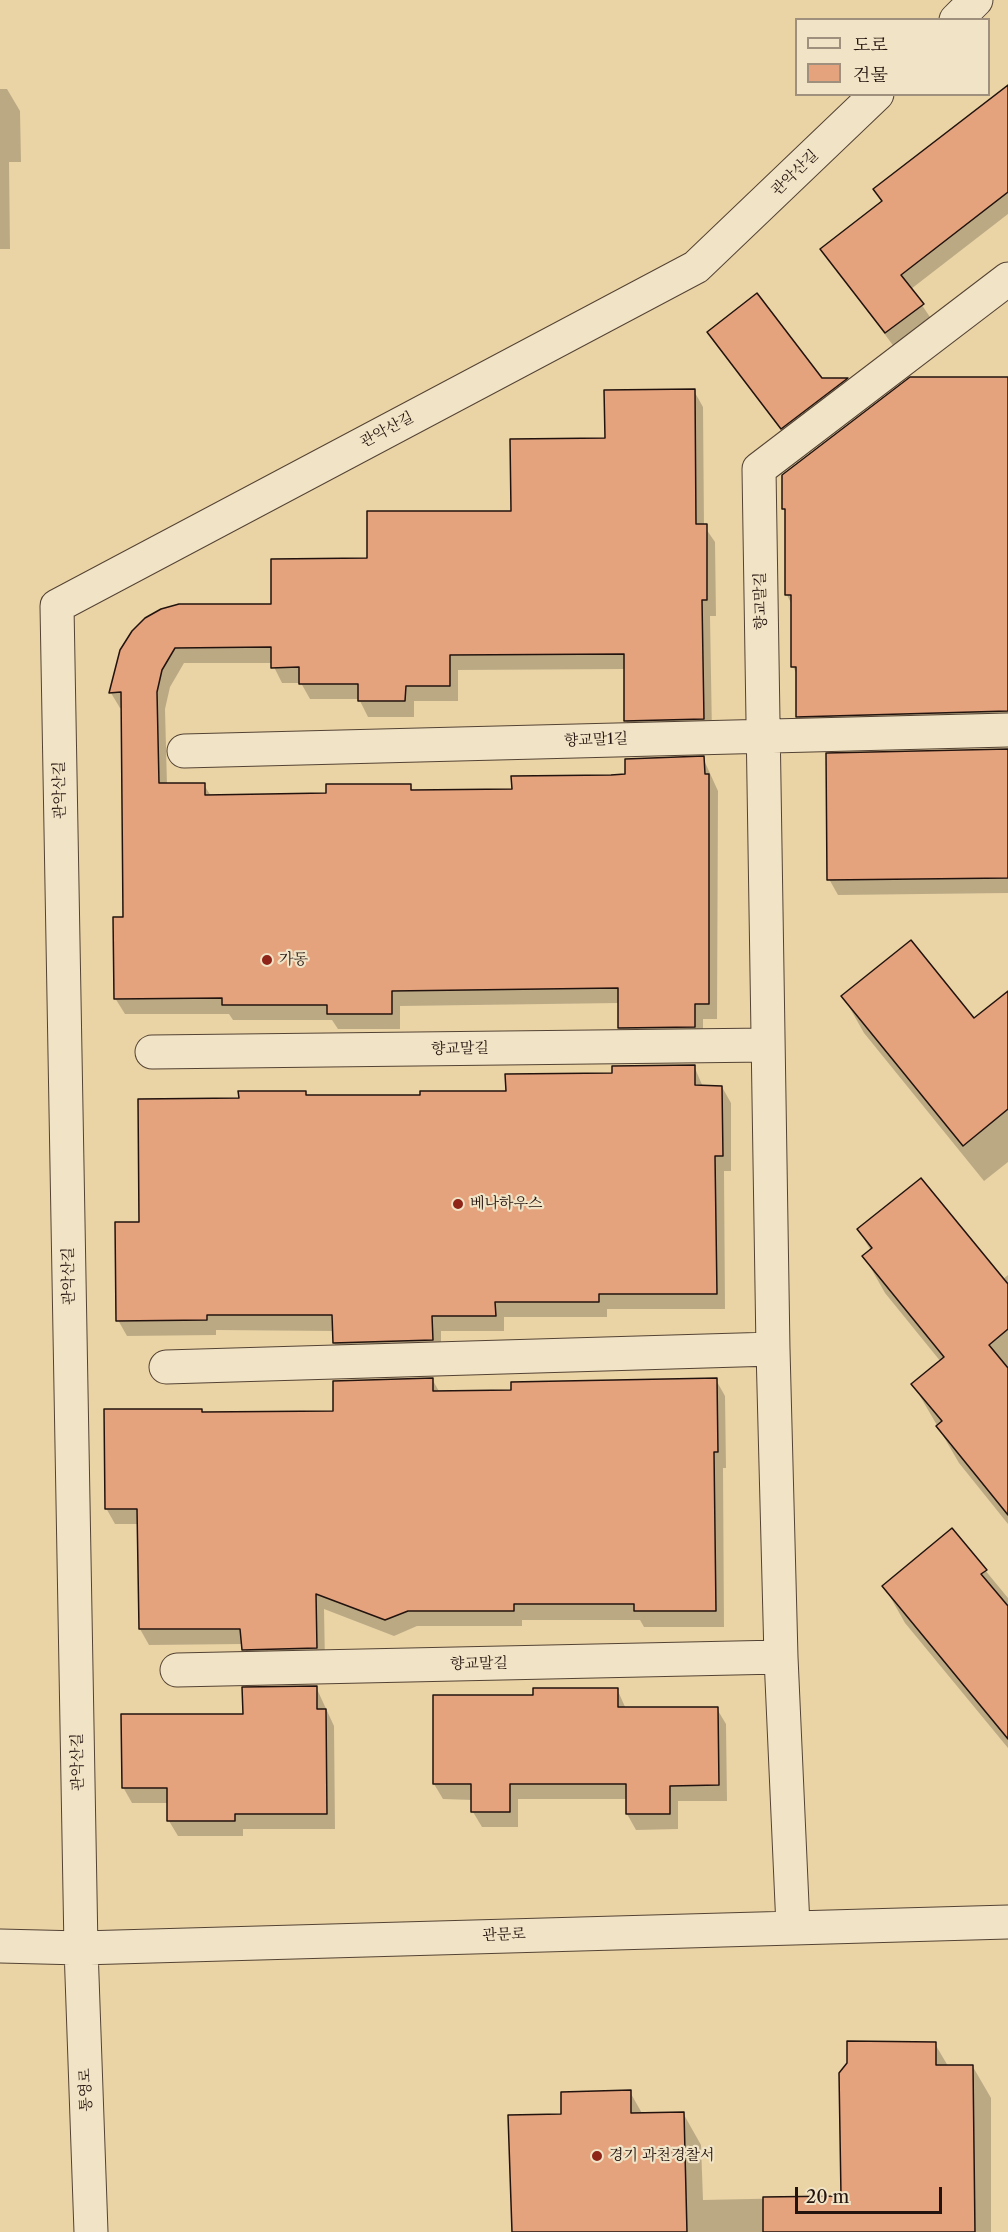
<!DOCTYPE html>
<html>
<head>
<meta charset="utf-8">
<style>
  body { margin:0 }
  #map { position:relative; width:1008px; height:2232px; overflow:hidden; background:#ead4a6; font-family:"Libre Caslon Text","Noto Serif KR",serif }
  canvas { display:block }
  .legend { position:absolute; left:795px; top:18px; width:195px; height:78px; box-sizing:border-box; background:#f1e3c5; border:2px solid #9e907c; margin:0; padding:8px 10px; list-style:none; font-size:18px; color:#22130e }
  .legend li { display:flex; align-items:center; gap:12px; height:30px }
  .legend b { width:30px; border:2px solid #9e907c }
  .scale { position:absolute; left:795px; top:2187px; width:147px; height:27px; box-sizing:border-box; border:3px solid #22130e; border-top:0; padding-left:8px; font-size:18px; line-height:21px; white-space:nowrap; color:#22130e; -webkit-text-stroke:4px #f1e3c5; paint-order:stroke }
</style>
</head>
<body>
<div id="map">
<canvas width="1008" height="2232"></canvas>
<ul class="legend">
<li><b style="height:8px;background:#f1e3c5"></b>도로</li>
<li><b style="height:16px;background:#e4a27d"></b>건물</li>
</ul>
<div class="scale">20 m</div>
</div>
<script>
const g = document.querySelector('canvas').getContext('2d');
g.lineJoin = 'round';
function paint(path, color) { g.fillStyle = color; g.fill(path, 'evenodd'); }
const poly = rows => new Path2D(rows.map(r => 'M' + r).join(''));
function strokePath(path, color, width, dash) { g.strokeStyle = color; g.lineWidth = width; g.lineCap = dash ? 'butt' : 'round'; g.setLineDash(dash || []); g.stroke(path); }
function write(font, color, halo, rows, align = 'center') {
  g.font = font + ' "Libre Caslon Text","Noto Serif KR",serif'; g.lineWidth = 4.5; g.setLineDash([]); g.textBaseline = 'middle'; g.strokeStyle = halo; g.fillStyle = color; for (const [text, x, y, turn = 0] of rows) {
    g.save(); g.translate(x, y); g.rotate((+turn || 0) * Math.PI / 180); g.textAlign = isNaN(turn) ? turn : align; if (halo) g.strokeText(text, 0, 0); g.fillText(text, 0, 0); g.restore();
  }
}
const shadow = poly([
  [1008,87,1008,214,911,289,932,320,895,348,822,250,883,203,875,190],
  [0,89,7,89,20,111,21,162,9,162,10,249,0,249],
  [709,333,821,379,847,379,855,394,791,443],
  [1008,378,1008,728,807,732,798,716,797,674,793,667,792,605,787,595,786,513,784,509],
  [694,391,703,407,704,526,715,542,716,616,710,616,712,734,635,736,626,721,626,669,458,670,458,701,414,701,414,717,368,717,359,699,310,699,301,683,282,683,272,663,184,663,170,687,165,709,167,785,204,785,211,796,328,795,410,786,413,791,513,790,611,777,703,758,718,791,717,1019,703,1019,703,1042,629,1043,619,1028,619,1003,400,1006,400,1029,338,1029,332,1020,233,1020,229,1014,125,1014,115,998,124,918,123,708,120,708,111,693,122,651,272,605,369,560,512,512,606,440],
  [1008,749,1008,893,838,895,829,879],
  [1008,993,1008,1162,984,1181,864,1033,843,996,974,1020],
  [694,1066,703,1087,722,1087,731,1103,731,1171,724,1171,725,1309,607,1309,607,1317,504,1317,504,1331,441,1331,441,1356,344,1359,334,1343,334,1331,216,1330,216,1335,127,1336,118,1320,141,1224,240,1100,305,1092,307,1097,422,1097,507,1093,614,1074],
  [859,1230,1002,1280,1008,1275,1008,1524,959,1463,913,1384,941,1362,885,1293,864,1256,871,1251],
  [432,1379,440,1393,512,1392,716,1380,725,1396,726,1468,723,1468,724,1627,644,1627,640,1620,522,1620,522,1626,417,1626,394,1636,324,1609,325,1664,253,1665,243,1644,149,1645,140,1629,139,1524,115,1524,106,1508,203,1414,335,1413],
  [952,1530,1008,1598,1008,1748,905,1623,884,1586],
  [316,1687,334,1726,335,1829,243,1829,243,1836,178,1836,169,1821,169,1803,132,1803,123,1787,244,1716],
  [617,1689,626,1709,717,1709,726,1724,727,1801,678,1801,678,1829,636,1830,627,1814,627,1799,518,1799,518,1827,482,1827,473,1812,473,1800,443,1799,434,1784,535,1696],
  [935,2044,948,2066,973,2067,991,2098,991,2232,513,2232,562,2115,630,2092,643,2115,683,2113,701,2145,703,2200,843,2197]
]);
const building = poly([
  [1008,85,1008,192,901,275,924,304,885,333,820,249,882,201,873,189,1008,85],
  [757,293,822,378,848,378,781,429,707,332,757,293],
  [910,377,1008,377,1008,711,796,717,796,667,791,667,791,595,785,595,785,509,782,509,782,475,910,377],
  [695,389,696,524,707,524,707,600,702,600,704,719,624,721,624,654,450,655,450,686,406,686,405,701,358,701,358,684,299,684,299,667,271,668,271,647,175,648,162,670,157,692,159,783,205,783,205,795,326,793,326,784,411,784,411,790,512,789,511,776,611,775,625,774,625,759,704,756,705,774,709,774,709,1004,695,1004,695,1027,618,1028,618,988,392,991,392,1014,327,1014,327,1005,222,1005,222,998,114,999,113,917,123,917,121,692,109,693,120,650,132,631,145,618,161,609,179,604,271,604,271,559,367,558,367,511,511,511,510,439,605,438,604,390,695,389],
  [1008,749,1008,878,827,880,826,753,1008,749],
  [911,940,974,1018,1008,991,1008,1109,963,1146,841,996,911,940],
  [695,1065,695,1085,722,1086,723,1156,715,1156,717,1294,599,1294,599,1302,495,1302,496,1316,432,1316,433,1340,333,1343,332,1315,207,1315,207,1320,116,1321,115,1222,139,1222,138,1099,239,1098,238,1091,306,1091,306,1095,420,1095,420,1091,506,1091,505,1074,612,1073,612,1066,695,1065],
  [921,1178,1008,1284,1008,1329,989,1345,1008,1368,1008,1515,936,1426,942,1421,911,1384,944,1357,862,1256,872,1248,857,1229,921,1178],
  [433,1378,433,1391,511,1390,511,1382,717,1378,718,1452,714,1452,716,1611,634,1611,634,1604,514,1604,514,1611,408,1611,385,1620,316,1594,317,1648,242,1650,240,1629,139,1629,137,1509,105,1509,104,1409,202,1409,202,1412,333,1411,333,1381,433,1378],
  [952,1528,987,1570,981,1574,1008,1606,1008,1739,882,1586,952,1528],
  [317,1686,317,1709,326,1709,327,1814,235,1814,235,1821,167,1821,167,1788,122,1788,121,1714,243,1714,242,1687,317,1686],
  [533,1688,618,1688,618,1707,718,1707,719,1785,670,1786,670,1814,626,1814,626,1784,510,1784,510,1812,471,1812,471,1784,433,1784,433,1695,533,1695,533,1688],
  [847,2041,936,2042,936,2065,973,2065,975,2232,763,2232,763,2197,841,2196,839,2073,847,2063,847,2041],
  [631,2090,631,2113,684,2112,687,2232,512,2232,508,2115,561,2114,561,2092,631,2090]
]);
const minor = poly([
  [956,20,976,0],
  [184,751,1008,730],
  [152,1052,768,1045],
  [166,1367,773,1349],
  [177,1670,781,1657],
  [793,1927,781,1657,773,1349,759,469,1008,279],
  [0,1946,81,1948,1008,1922],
  [91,2232,81,1948,57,606,696,267,877,94]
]);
const markers = [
  [267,960,6,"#8f2418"],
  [458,1204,6,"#8f2418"],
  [597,2156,6,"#8f2418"]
];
const streetNames = [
  ["관악산길",795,173,-44],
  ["관악산길",387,430,-28],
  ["향교말길",761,601,-91],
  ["향교말1길",596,740,-2],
  ["관악산길",60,790,-91],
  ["향교말길",460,1049,-1],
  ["관악산길",69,1276,-91],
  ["향교말길",479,1664,-1],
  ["관악산길",78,1762,-91],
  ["관문로",504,1935,-2],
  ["통영로",86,2090,-92]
];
const poiNames = [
  ["가동",279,960],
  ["베나하우스",470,1204],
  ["경기 과천경찰서",609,2156]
];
paint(shadow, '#0003');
paint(building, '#e4a27d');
strokePath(building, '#22130e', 1.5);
strokePath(minor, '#544334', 35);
strokePath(minor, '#f1e3c5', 33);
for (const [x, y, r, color] of markers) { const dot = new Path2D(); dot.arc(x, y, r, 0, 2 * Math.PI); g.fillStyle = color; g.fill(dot); strokePath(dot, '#f1e3c5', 2); }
write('15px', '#22130e', '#f1e3c5', streetNames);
write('15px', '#22130e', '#f1e3c5', poiNames, 'left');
</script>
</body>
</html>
